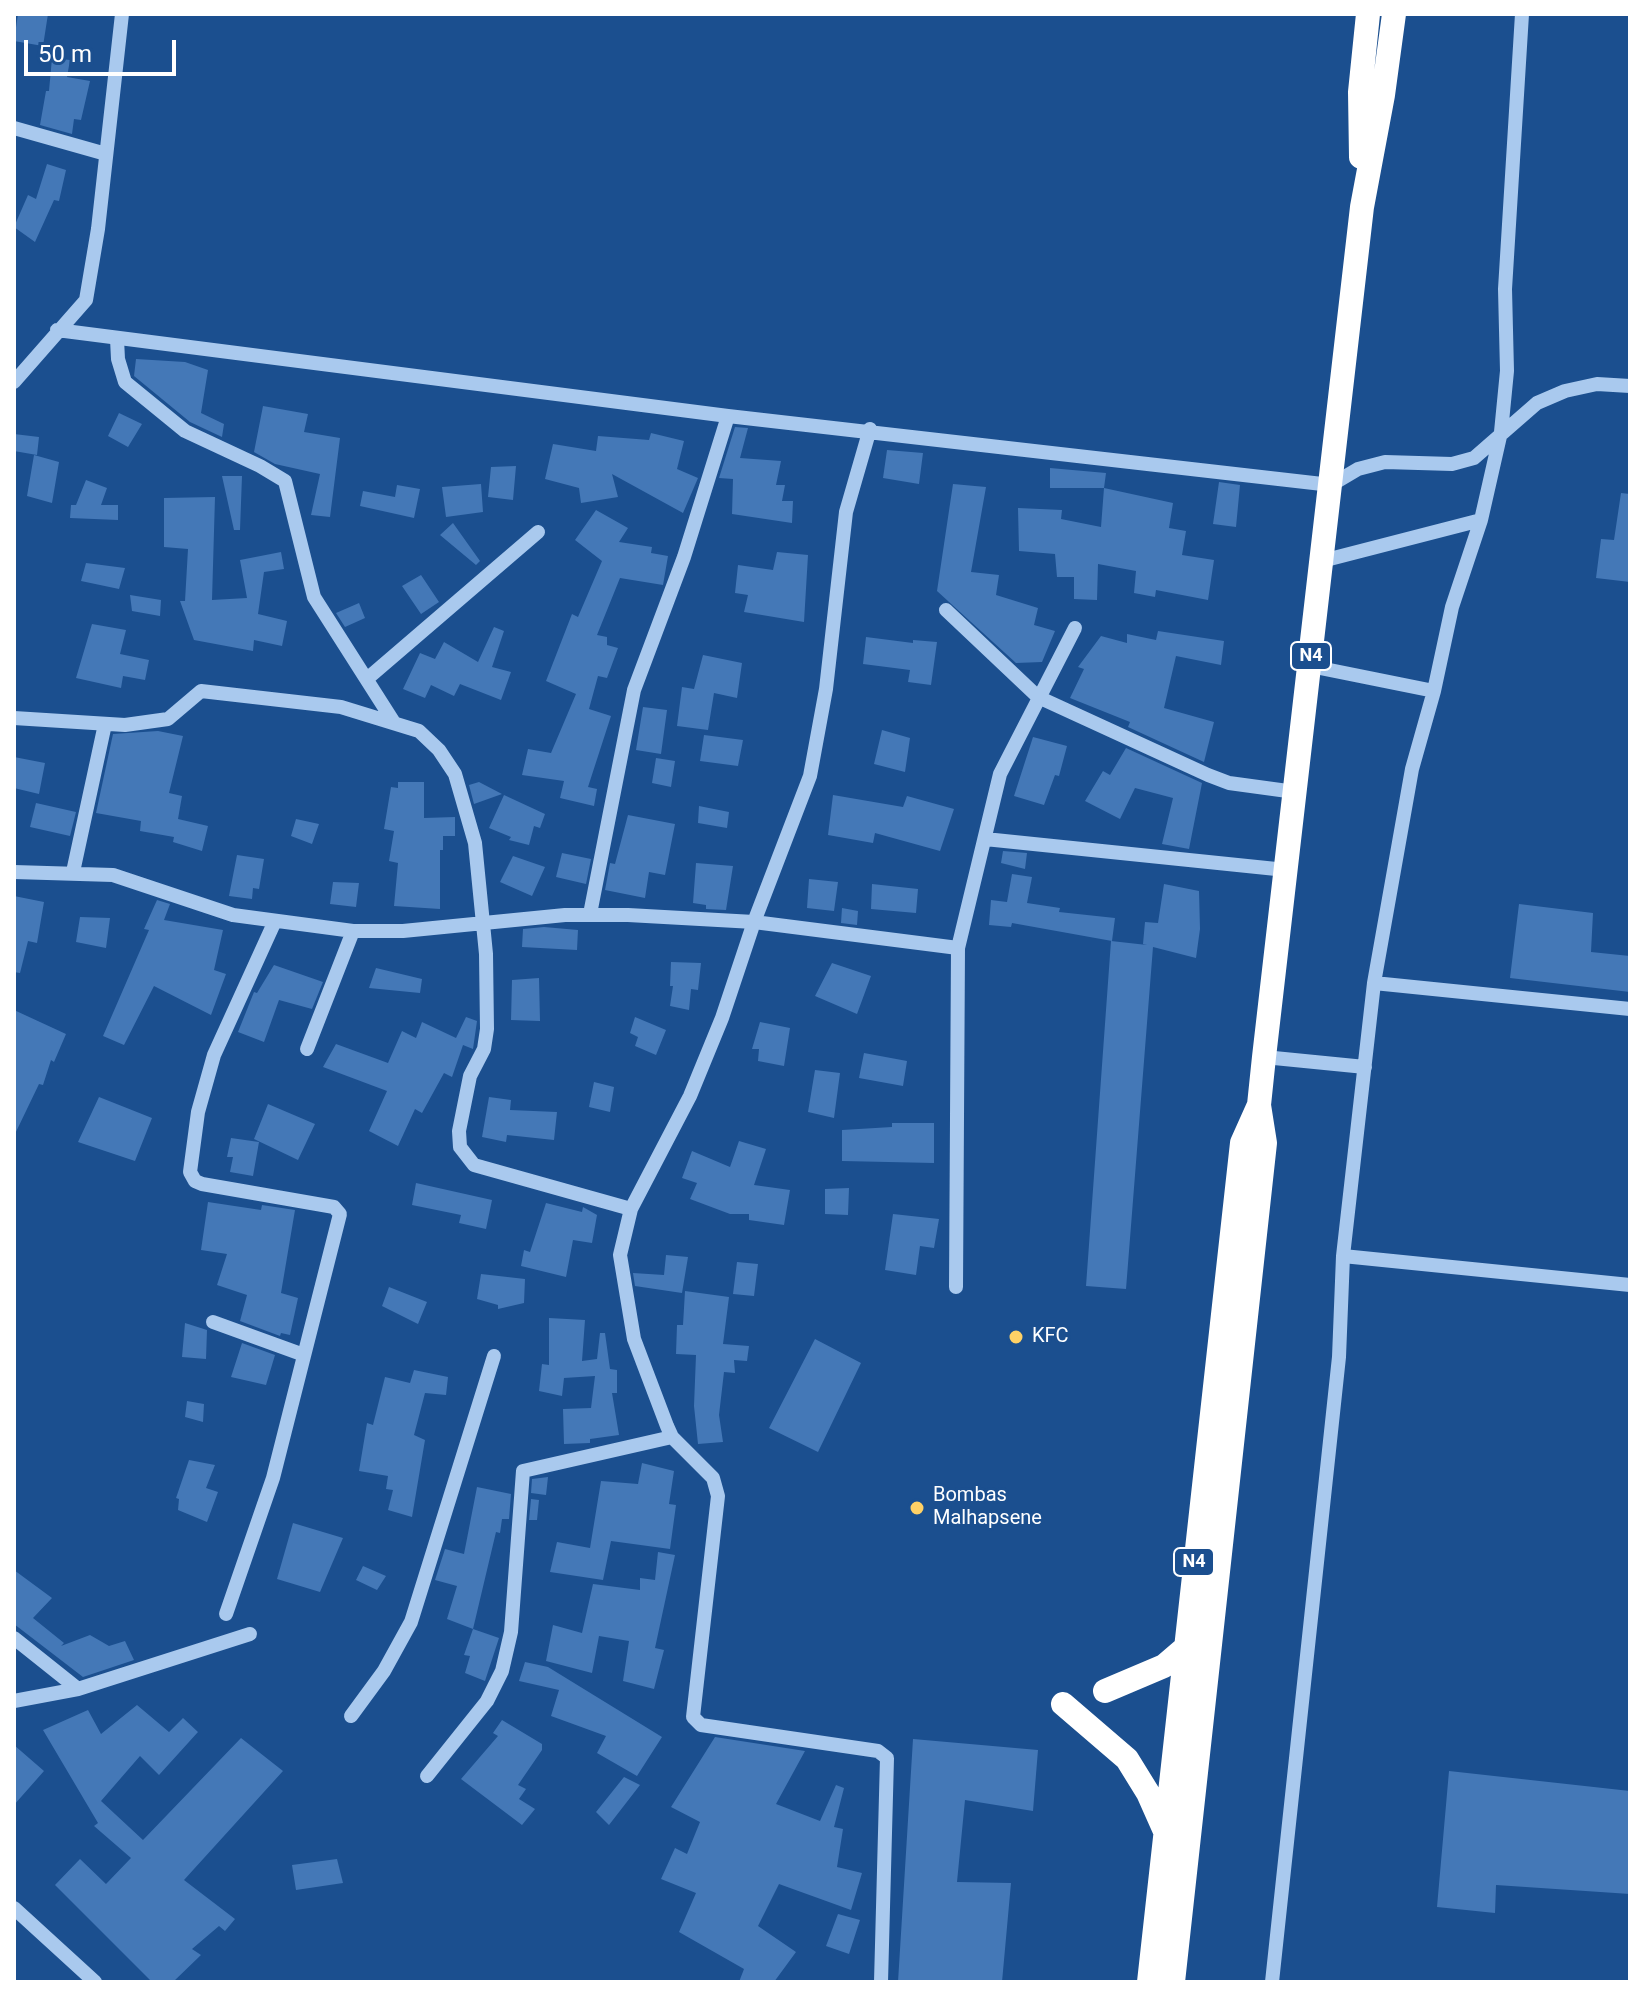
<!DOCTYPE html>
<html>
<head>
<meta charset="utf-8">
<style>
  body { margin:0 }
  #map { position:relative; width:1644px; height:1996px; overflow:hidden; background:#1b4f8f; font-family:Roboto,sans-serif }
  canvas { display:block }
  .frame { position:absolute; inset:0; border:16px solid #fff; pointer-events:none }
  .scale { position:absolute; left:24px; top:40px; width:152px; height:36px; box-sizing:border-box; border:4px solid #fff; border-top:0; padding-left:10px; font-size:24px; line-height:28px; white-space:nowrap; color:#fff; -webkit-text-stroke:6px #1b4f8f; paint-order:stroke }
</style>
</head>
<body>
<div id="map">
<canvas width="1644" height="1996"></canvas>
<div class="frame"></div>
<div class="scale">50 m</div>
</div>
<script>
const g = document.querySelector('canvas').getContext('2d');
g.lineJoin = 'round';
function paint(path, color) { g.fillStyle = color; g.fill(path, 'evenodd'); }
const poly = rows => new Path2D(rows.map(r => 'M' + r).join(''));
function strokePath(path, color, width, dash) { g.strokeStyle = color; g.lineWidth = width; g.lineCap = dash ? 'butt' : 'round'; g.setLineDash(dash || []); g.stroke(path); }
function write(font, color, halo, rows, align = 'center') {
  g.font = font + ' Roboto,sans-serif'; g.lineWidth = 6; g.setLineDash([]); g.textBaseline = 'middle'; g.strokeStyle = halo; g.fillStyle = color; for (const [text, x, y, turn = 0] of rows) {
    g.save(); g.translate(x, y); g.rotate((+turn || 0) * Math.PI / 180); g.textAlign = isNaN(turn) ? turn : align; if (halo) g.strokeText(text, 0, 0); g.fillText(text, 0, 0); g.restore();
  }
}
const building = poly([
  [18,14,48,14,43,46,14,41],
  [52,58,70,60,67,77,90,81,81,120,74,119,72,134,40,125,46,91,49,91],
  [47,164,66,170,59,201,54,200,35,242,14,227,28,195,36,199],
  [136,359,185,362,208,370,201,413,224,424,222,437,190,422,134,376],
  [263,406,308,414,304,432,340,438,330,517,311,515,320,474,275,464,254,452],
  [119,413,142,424,128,447,108,436],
  [735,427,748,428,740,458,781,461,776,485,785,485,782,501,793,501,792,523,732,514,733,479,719,478],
  [651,433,684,441,677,469,698,478,683,513,612,474,618,497,581,503,579,488,545,479,553,444,596,451,598,436,649,440],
  [14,434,39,437,37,455,14,451],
  [887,450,923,453,919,484,883,478],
  [34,455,59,462,52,503,27,496],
  [516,466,513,500,488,497,491,467],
  [1050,468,1106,473,1104,488,1050,488],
  [222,476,242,476,240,530,234,530],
  [86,480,107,488,101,505,118,505,118,520,70,518,71,505,76,505],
  [1219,482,1240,485,1236,527,1213,524],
  [481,484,483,512,446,517,442,487],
  [953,484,986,487,971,572,999,575,996,595,1038,608,1034,625,1055,631,1042,662,1016,663,937,591],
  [397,485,420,489,414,518,360,506,363,491,395,497],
  [1104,488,1173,503,1169,528,1186,531,1182,555,1214,560,1208,600,1156,590,1155,597,1134,593,1136,571,1098,564,1097,600,1074,599,1074,577,1057,577,1055,554,1019,551,1018,508,1062,510,1061,519,1101,527],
  [1621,493,1630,494,1630,582,1596,578,1601,539,1614,540],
  [215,497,212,600,247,598,240,560,281,552,284,569,264,572,258,614,287,621,282,646,254,640,253,651,194,640,180,601,185,601,188,549,164,547,164,498],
  [596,510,628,528,619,542,652,547,651,553,668,556,663,585,620,578,597,635,607,637,607,645,618,648,607,678,598,676,589,709,611,716,588,787,597,789,594,806,560,798,564,781,522,775,528,749,551,753,576,694,546,681,572,614,578,617,602,561,575,540],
  [453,523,480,561,476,565,440,535],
  [777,552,808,555,804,622,744,612,748,595,735,593,738,565,773,570],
  [86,563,125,568,119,589,81,581],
  [421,575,439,602,421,614,402,586],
  [130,595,161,600,160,616,132,611],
  [359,603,365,618,345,627,336,613],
  [92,624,126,630,120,654,149,660,145,680,123,676,121,688,76,678],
  [494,627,504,631,492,667,511,672,501,700,460,684,454,696,431,685,425,698,403,689,420,653,435,659,444,642,478,662],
  [1158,631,1224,641,1221,665,1176,656,1164,708,1214,722,1204,762,1128,727,1130,722,1070,698,1084,669,1078,667,1101,636,1127,643,1127,634,1156,640],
  [866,637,913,643,913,640,937,642,931,685,908,682,910,670,863,664],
  [703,655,742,663,737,698,714,693,708,730,677,726,682,687,694,689],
  [643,707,667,710,661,754,636,750],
  [882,730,910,738,905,772,874,764],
  [158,731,183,736,169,793,182,796,178,819,208,826,202,851,173,842,174,837,140,831,141,821,96,813,113,734],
  [704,735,743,740,738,766,700,761],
  [1033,737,1067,746,1059,776,1055,775,1044,805,1014,796],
  [1126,748,1202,783,1189,849,1162,844,1173,798,1135,788,1120,819,1085,801,1103,771,1110,775],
  [14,757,45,763,39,794,14,788],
  [656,758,675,761,671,787,652,783],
  [398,782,424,782,424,818,455,817,455,836,443,836,443,850,440,850,440,909,394,906,398,863,389,861,394,831,384,829,391,787,398,788],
  [479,782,502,794,474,804,469,785],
  [504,795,545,814,540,828,534,826,529,845,509,840,511,837,489,828],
  [833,795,903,807,907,796,954,809,940,851,875,833,873,843,828,835],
  [36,803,76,812,70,836,30,827],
  [699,806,729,812,727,828,698,823],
  [628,815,675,824,665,875,649,872,645,898,605,890,610,863,615,864],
  [296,819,319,824,312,844,291,836],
  [1003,851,1027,853,1025,869,1001,863],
  [562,853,591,859,586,884,556,877],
  [237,855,264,859,259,889,253,888,252,899,229,896],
  [513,856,545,867,532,896,500,882],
  [696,863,733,866,726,910,706,909,706,905,693,903],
  [1012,874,1032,877,1027,903,1060,908,1059,912,1115,918,1112,941,1012,923,1011,927,989,925,991,900,1007,902],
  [809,879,838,882,834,911,807,908],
  [333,882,359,883,356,907,330,904],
  [872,884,918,889,916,913,871,909],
  [1164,884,1199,891,1200,929,1196,958,1153,947,1126,1289,1086,1286,1111,941,1147,945,1143,944,1145,922,1158,923],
  [14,896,44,902,37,943,28,941,20,973,14,972],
  [157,900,170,904,164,920,223,930,214,970,226,974,211,1015,154,986,124,1045,103,1036,149,930,144,929],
  [1519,904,1593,913,1591,952,1630,956,1630,992,1510,978],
  [842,908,858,911,857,925,841,923],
  [80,917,110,918,106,948,76,942],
  [544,927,578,930,577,950,522,947,523,929],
  [671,962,701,963,698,990,691,989,689,1010,670,1006,673,986,670,986],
  [832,963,871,976,857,1014,815,996],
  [274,965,323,982,312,1009,279,1000,264,1042,238,1032,254,992,257,993],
  [376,968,422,979,420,993,369,988],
  [539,978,540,1021,511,1020,512,980],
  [14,1010,66,1034,54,1062,51,1060,43,1085,39,1084,14,1136],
  [466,1017,477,1021,473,1049,463,1045,452,1077,444,1073,422,1113,415,1109,398,1146,369,1131,387,1091,323,1067,336,1044,388,1063,402,1031,416,1038,422,1022,456,1038],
  [635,1017,666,1030,656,1055,635,1046,638,1037,630,1033],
  [760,1022,790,1028,784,1066,758,1061,759,1049,752,1049],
  [864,1053,907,1061,903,1086,859,1078],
  [815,1070,840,1073,834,1118,808,1112],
  [594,1082,614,1087,610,1112,589,1107],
  [99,1097,152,1118,135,1161,78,1142],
  [489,1097,511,1100,510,1110,557,1112,554,1140,507,1135,506,1142,482,1137],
  [268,1104,315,1124,298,1160,254,1139],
  [892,1123,934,1123,934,1163,842,1161,842,1130,892,1127],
  [231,1138,259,1142,253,1176,230,1172,233,1157,227,1157],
  [739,1141,766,1149,754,1185,790,1190,784,1225,749,1220,749,1214,730,1214,690,1199,697,1183,682,1178,692,1151,730,1167],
  [416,1183,492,1200,486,1229,459,1223,461,1215,412,1205],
  [849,1188,848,1215,825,1214,825,1189],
  [208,1202,261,1210,262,1205,295,1210,281,1293,298,1298,290,1335,281,1333,280,1336,240,1321,247,1295,217,1285,227,1254,201,1250],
  [546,1203,582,1212,583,1207,597,1215,592,1243,573,1240,566,1277,521,1266,524,1250,530,1252],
  [893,1214,939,1219,934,1248,920,1246,916,1275,885,1270],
  [666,1255,688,1257,682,1293,635,1286,633,1273,664,1275],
  [737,1262,758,1264,754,1296,733,1294],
  [481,1274,525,1279,524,1303,498,1309,498,1305,477,1299],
  [389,1287,427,1302,418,1324,382,1306],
  [685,1291,729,1297,723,1344,749,1346,747,1361,734,1360,735,1373,724,1372,719,1415,723,1442,698,1444,694,1406,696,1355,676,1354,677,1325,683,1325],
  [549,1318,585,1320,582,1361,597,1359,600,1333,605,1333,610,1369,617,1370,617,1393,612,1393,619,1435,590,1439,590,1443,564,1444,563,1409,591,1408,595,1376,564,1378,562,1396,539,1391,542,1364,549,1365],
  [185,1323,207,1330,206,1359,182,1357],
  [815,1339,861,1363,818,1452,769,1428],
  [242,1343,275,1355,266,1385,231,1377],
  [414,1370,448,1377,446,1395,425,1393,414,1435,425,1440,412,1517,388,1510,393,1490,386,1489,388,1476,359,1471,367,1423,373,1425,385,1377,410,1383],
  [187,1401,204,1404,203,1422,185,1417],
  [189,1460,215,1465,206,1488,218,1492,207,1522,178,1510,179,1499,176,1498],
  [642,1463,674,1471,669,1504,676,1505,670,1549,611,1541,603,1580,550,1572,557,1542,590,1548,601,1481,638,1484],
  [548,1477,546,1495,531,1493,532,1479],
  [477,1487,511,1494,509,1519,502,1519,500,1533,496,1532,473,1629,447,1619,457,1586,435,1580,445,1549,464,1554],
  [531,1499,539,1500,537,1520,529,1520],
  [293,1523,343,1538,320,1592,277,1579],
  [658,1552,675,1555,655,1648,664,1650,654,1689,623,1681,629,1641,599,1636,592,1673,546,1661,553,1625,582,1633,593,1584,640,1590,640,1578,655,1580],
  [363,1566,386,1576,377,1590,356,1580],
  [14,1570,52,1598,33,1618,64,1643,61,1646,90,1635,109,1646,125,1641,134,1660,83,1677,14,1624],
  [473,1629,499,1638,485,1681,465,1673,470,1656,464,1655],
  [525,1662,548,1667,662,1737,637,1776,597,1753,606,1736,551,1716,559,1690,519,1681],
  [137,1705,169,1732,183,1718,198,1732,159,1775,140,1756,101,1801,143,1840,241,1738,283,1771,184,1880,235,1919,225,1931,219,1926,192,1949,201,1955,173,1982,152,1982,55,1885,80,1859,106,1884,131,1858,94,1826,98,1823,43,1730,88,1710,101,1734],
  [502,1720,542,1744,542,1750,518,1785,526,1789,519,1799,535,1809,522,1825,461,1779,498,1736,493,1733],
  [715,1737,805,1751,776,1804,820,1821,836,1785,844,1788,834,1827,843,1829,837,1867,862,1873,851,1910,779,1884,758,1926,796,1952,774,1982,739,1982,744,1969,679,1932,696,1893,661,1879,675,1848,687,1854,700,1822,671,1807],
  [913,1739,1038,1750,1033,1811,965,1800,957,1882,1011,1883,1002,1982,898,1982],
  [14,1745,44,1771,14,1805],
  [1449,1771,1630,1791,1630,1894,1496,1885,1495,1913,1437,1907],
  [624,1777,640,1785,609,1825,596,1812],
  [337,1859,343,1883,296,1890,292,1865],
  [838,1914,860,1920,849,1954,826,1946]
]);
const minor = poly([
  [14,128,106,154],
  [57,330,728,416,1331,485,1358,469,1385,462,1452,464,1474,458,1537,403,1565,391,1597,384,1630,386],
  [117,339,118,359,125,382,185,431,260,466,285,481,314,597,393,721],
  [14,382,86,300,98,229,122,14],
  [870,429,846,512,826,689,810,776,754,922,722,1018,690,1096,631,1209,620,1255,634,1339,667,1426,672,1437,713,1478,718,1496,693,1717,701,1725,878,1751,887,1758,881,1982],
  [1322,561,1481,520],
  [946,610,1038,697,1208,775,1229,783,1295,792],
  [1310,666,1434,691],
  [368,678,538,532],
  [14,718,125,725,168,719,201,691,341,707,419,731,439,750,455,774,475,843,486,954,487,1029,484,1049,470,1076,459,1131,460,1147,474,1165,631,1209],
  [985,839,1286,870],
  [14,872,113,875,233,915,353,931,403,931,565,915,628,915,754,922,958,948],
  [73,872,105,724],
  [590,914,634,690,684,557,728,416],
  [1374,983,1630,1009],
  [307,1049,353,931],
  [1264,1057,1365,1067],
  [1343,1256,1630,1285],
  [956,1287,958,948,1000,774,1075,628],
  [213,1322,304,1355],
  [226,1614,273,1478,340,1214,334,1207,202,1184,195,1181,190,1172,198,1112,214,1055,275,921],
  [14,1638,78,1689],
  [14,1701,78,1689,250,1634],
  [351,1716,384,1671,411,1622,494,1356],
  [427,1776,487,1701,502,1671,511,1632,523,1471,672,1437],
  [14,1908,95,1982],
  [1272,1982,1339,1357,1343,1256,1374,983,1412,769,1434,691,1452,607,1481,520,1501,432,1507,371,1505,289,1522,14]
]);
const highway = poly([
  [1361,157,1360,92,1368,14],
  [1105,1691,1164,1666,1185,1648],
  [1063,1704,1127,1759,1148,1793,1164,1829],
  [1149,1982,1242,1143,1259,1105],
  [1173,1982,1265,1143,1259,1105,1264,1057,1362,207,1383,95,1394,14]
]);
const markers = [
  [1016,1337,8,"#ffd166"],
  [917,1508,8,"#ffd166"]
];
const shields = [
  [1311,656,40],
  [1194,1562,40]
];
const shieldNames = [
  ["N4",1311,656],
  ["N4",1194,1562]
];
const poiNames = [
  ["KFC",1032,1337],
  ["Bombas",933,1496],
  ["Malhapsene",933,1519]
];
paint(building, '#4478b7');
strokePath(minor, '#a9c9ee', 14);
strokePath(highway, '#fff', 24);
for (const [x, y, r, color] of markers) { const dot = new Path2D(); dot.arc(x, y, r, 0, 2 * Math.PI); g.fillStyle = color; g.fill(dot); strokePath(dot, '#1b4f8f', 3); }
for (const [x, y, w] of shields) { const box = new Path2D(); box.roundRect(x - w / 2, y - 14, w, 28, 6); g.fillStyle = '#1b4f8f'; g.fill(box); strokePath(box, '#fff', 2); }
write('bold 18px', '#fff', null, shieldNames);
write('20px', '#fff', '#1b4f8f', poiNames, 'left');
</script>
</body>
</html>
